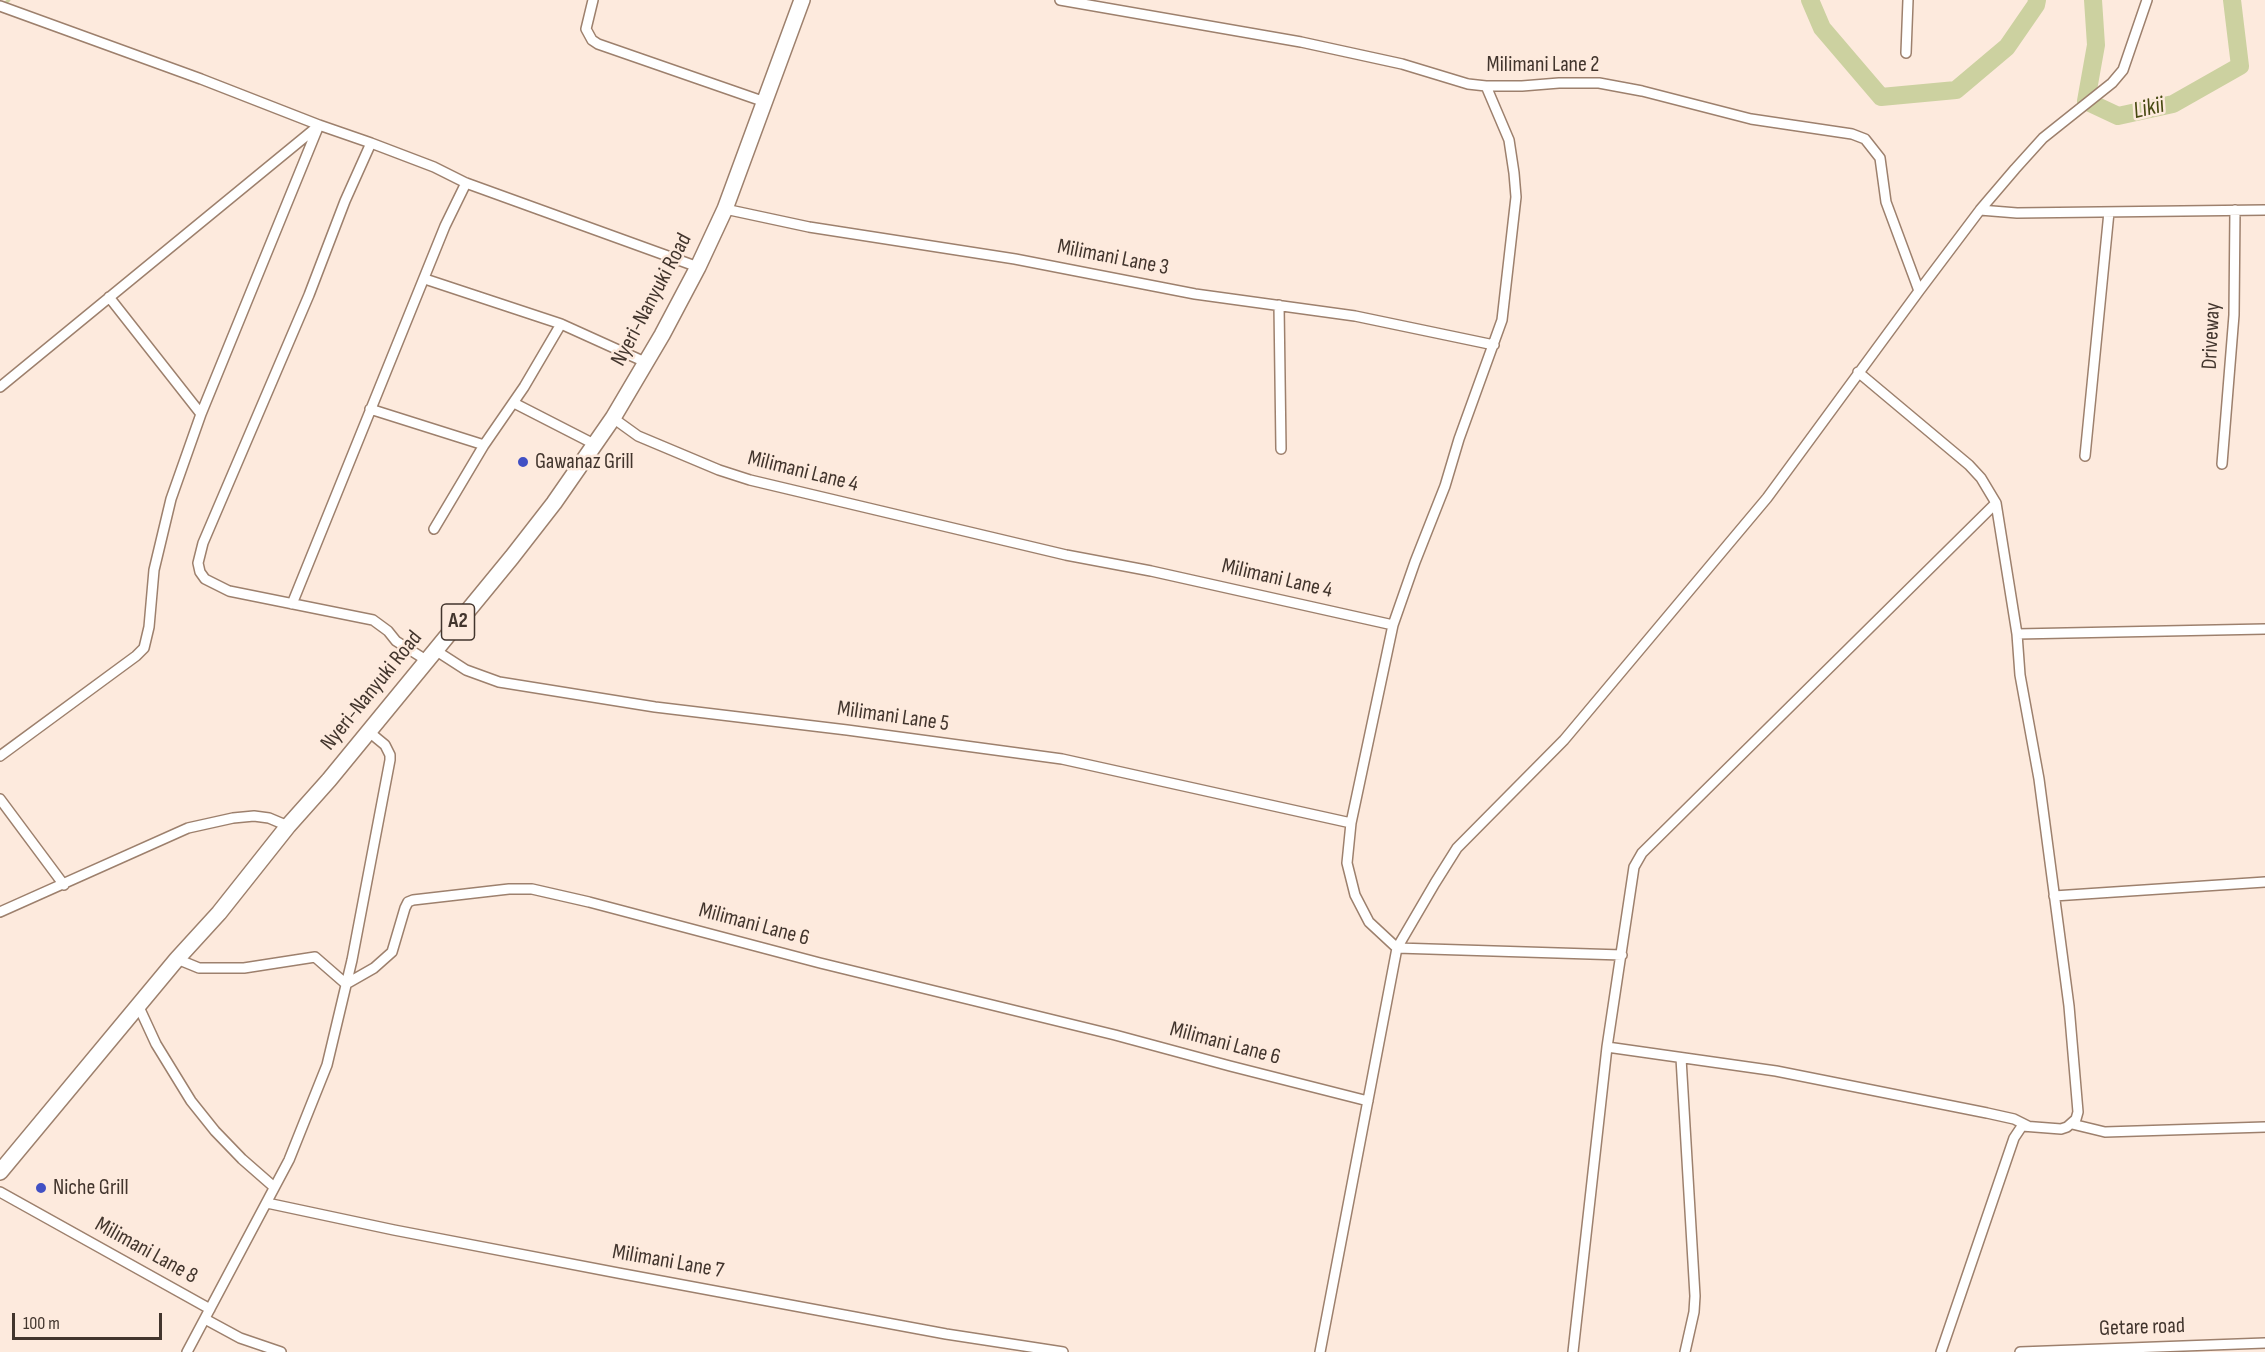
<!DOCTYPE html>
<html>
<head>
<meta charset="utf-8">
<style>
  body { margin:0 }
  #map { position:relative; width:2265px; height:1352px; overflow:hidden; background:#fdeadd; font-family:"Sofia Sans Condensed",sans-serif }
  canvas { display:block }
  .scale { position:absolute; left:12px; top:1313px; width:150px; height:27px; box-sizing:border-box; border:3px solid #42352d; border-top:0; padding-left:8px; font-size:18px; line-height:21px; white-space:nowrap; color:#42352d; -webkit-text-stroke:4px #fdeadd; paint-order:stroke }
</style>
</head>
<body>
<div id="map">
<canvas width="2265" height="1352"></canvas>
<div class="scale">100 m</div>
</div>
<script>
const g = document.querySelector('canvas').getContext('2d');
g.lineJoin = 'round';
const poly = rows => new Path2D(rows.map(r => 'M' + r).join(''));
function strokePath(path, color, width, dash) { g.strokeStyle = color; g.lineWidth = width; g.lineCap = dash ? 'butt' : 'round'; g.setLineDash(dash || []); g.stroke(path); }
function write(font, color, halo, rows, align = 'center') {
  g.font = font + ' "Sofia Sans Condensed",sans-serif'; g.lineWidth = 5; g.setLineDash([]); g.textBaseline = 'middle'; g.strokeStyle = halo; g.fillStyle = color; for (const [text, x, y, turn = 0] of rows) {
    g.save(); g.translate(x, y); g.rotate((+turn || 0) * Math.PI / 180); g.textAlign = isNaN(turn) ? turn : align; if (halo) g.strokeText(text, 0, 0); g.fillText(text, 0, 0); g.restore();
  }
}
const stream = poly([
  [3,5,9,0]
]);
const river = poly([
  [1810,0,1822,28,1881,97,1956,90,2007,47,2036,5,2037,0],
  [2093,0,2096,45,2086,101,2118,116,2173,104,2240,66,2232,0]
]);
const minor = poly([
  [593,0,586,29,592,40,598,44,765,102],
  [1060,0,1301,42,1402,64,1468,84,1486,86,1522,86,1559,83,1599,83,1642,91,1751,119,1852,134,1865,139,1880,158,1886,202,1919,291],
  [0,6,201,79,319,125,371,143,434,167,466,183,698,267],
  [1906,53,1908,0],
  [371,143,345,201,309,295,203,543,198,563,200,572,205,579,229,591,373,620,388,631,396,641,426,660],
  [725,209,809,227,1015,259,1195,294,1355,316,1494,345],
  [1980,210,2017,213,2265,210],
  [425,279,561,324,645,362],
  [109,297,201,414],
  [1279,305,1281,449],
  [0,387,317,127],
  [514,403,594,444],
  [370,409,484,445],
  [613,418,638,436,719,470,750,480,1066,555,1151,571,1393,625,1415,562,1445,486,1459,439,1502,320,1516,197,1514,173,1509,140,1486,86],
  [2085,456,2109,212],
  [2222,464,2234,315,2235,210],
  [434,529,484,445,524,387,561,324],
  [292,604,445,226,466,183],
  [1393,625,1351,823,1347,863,1355,895,1369,922,1397,948,1622,955],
  [2017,634,2265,629],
  [435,650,466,670,499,682,655,707,847,730,1062,759,1351,823],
  [0,756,136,656,144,648,149,627,154,570,171,499,201,414,319,125],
  [0,799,64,885],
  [2054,896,2265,882],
  [0,912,188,828,233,818,254,816,269,818,288,826],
  [177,959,199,968,244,968,315,957,346,984,374,968,392,952,405,908,408,902,413,900,509,889,532,889,589,902,820,963,1115,1035,1230,1066,1368,1101],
  [138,1005,156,1044,191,1101,215,1131,242,1159,274,1187],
  [1607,1047,1776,1071,1987,1113,2014,1119,2028,1126],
  [1681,1058,1695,1296,1694,1312,1685,1352],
  [2072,1124,2105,1132,2265,1127],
  [0,1192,210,1309],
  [267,1203,394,1230,618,1273,946,1334,1063,1352],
  [205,1319,240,1338,281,1352],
  [187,1352,289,1160,327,1065,352,960,390,760,390,755,385,745,368,731],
  [1320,1352,1397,948,1435,883,1457,848,1564,740,1767,498,1919,291,1980,210,2015,169,2043,138,2112,83,2123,70,2147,0],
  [1573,1352,1607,1047,1634,867,1642,853,1996,503,1981,478,1969,465,1858,372],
  [1941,1352,2014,1138,2022,1126,2061,1129,2067,1127,2076,1119,2078,1112,2069,1006,2039,779,2020,675,2017,634,1996,503],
  [2020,1352,2265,1343]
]);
const trunk = poly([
  [0,1172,177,959,219,913,288,826,329,780,512,557,554,503,613,418,662,335,698,267,725,209,802,0]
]);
const markers = [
  [523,462,6,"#4150c4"],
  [41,1188,6,"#4150c4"]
];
const shields = [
  [458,622,33]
];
const shieldNames = [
  ["A2",458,622]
];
const streetNames = [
  ["Milimani Lane 2",1543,65],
  ["Milimani Lane 3",1113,258,11],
  ["Nyeri-Nanyuki Road",652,300,-62],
  ["Driveway",2212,336,-87],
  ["Milimani Lane 4",803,472,14],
  ["Milimani Lane 4",1277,579,13],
  ["Nyeri-Nanyuki Road",372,691,-51],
  ["Milimani Lane 5",893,717,8],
  ["Milimani Lane 6",754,925,15],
  ["Milimani Lane 6",1225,1044,15],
  ["Milimani Lane 8",146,1251,29],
  ["Milimani Lane 7",668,1262,10],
  ["Getare road",2142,1328,-2]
];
const poiNames = [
  ["Gawanaz Grill",535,462],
  ["Niche Grill",53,1188]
];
const waterNames = [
  ["Likii",2149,109,-13]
];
strokePath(stream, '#ccd1a0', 3);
strokePath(river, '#ccd1a0', 18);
strokePath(minor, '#9d806d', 12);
strokePath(trunk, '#9d806d', 18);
strokePath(minor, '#fff', 9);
strokePath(trunk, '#fff', 15);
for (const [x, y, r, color] of markers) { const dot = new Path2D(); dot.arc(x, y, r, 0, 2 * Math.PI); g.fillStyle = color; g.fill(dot); strokePath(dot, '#fdeadd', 2); }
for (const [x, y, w] of shields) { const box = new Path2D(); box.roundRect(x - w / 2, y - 18, w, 36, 4.5); g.fillStyle = '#fdeadd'; g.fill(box); strokePath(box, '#42352d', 1.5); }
write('bold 21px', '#42352d', null, shieldNames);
write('22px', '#42352d', '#fdeadd', streetNames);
write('22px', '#42352d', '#fdeadd', poiNames, 'left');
write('italic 24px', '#464910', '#fdeadd', waterNames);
</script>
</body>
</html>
